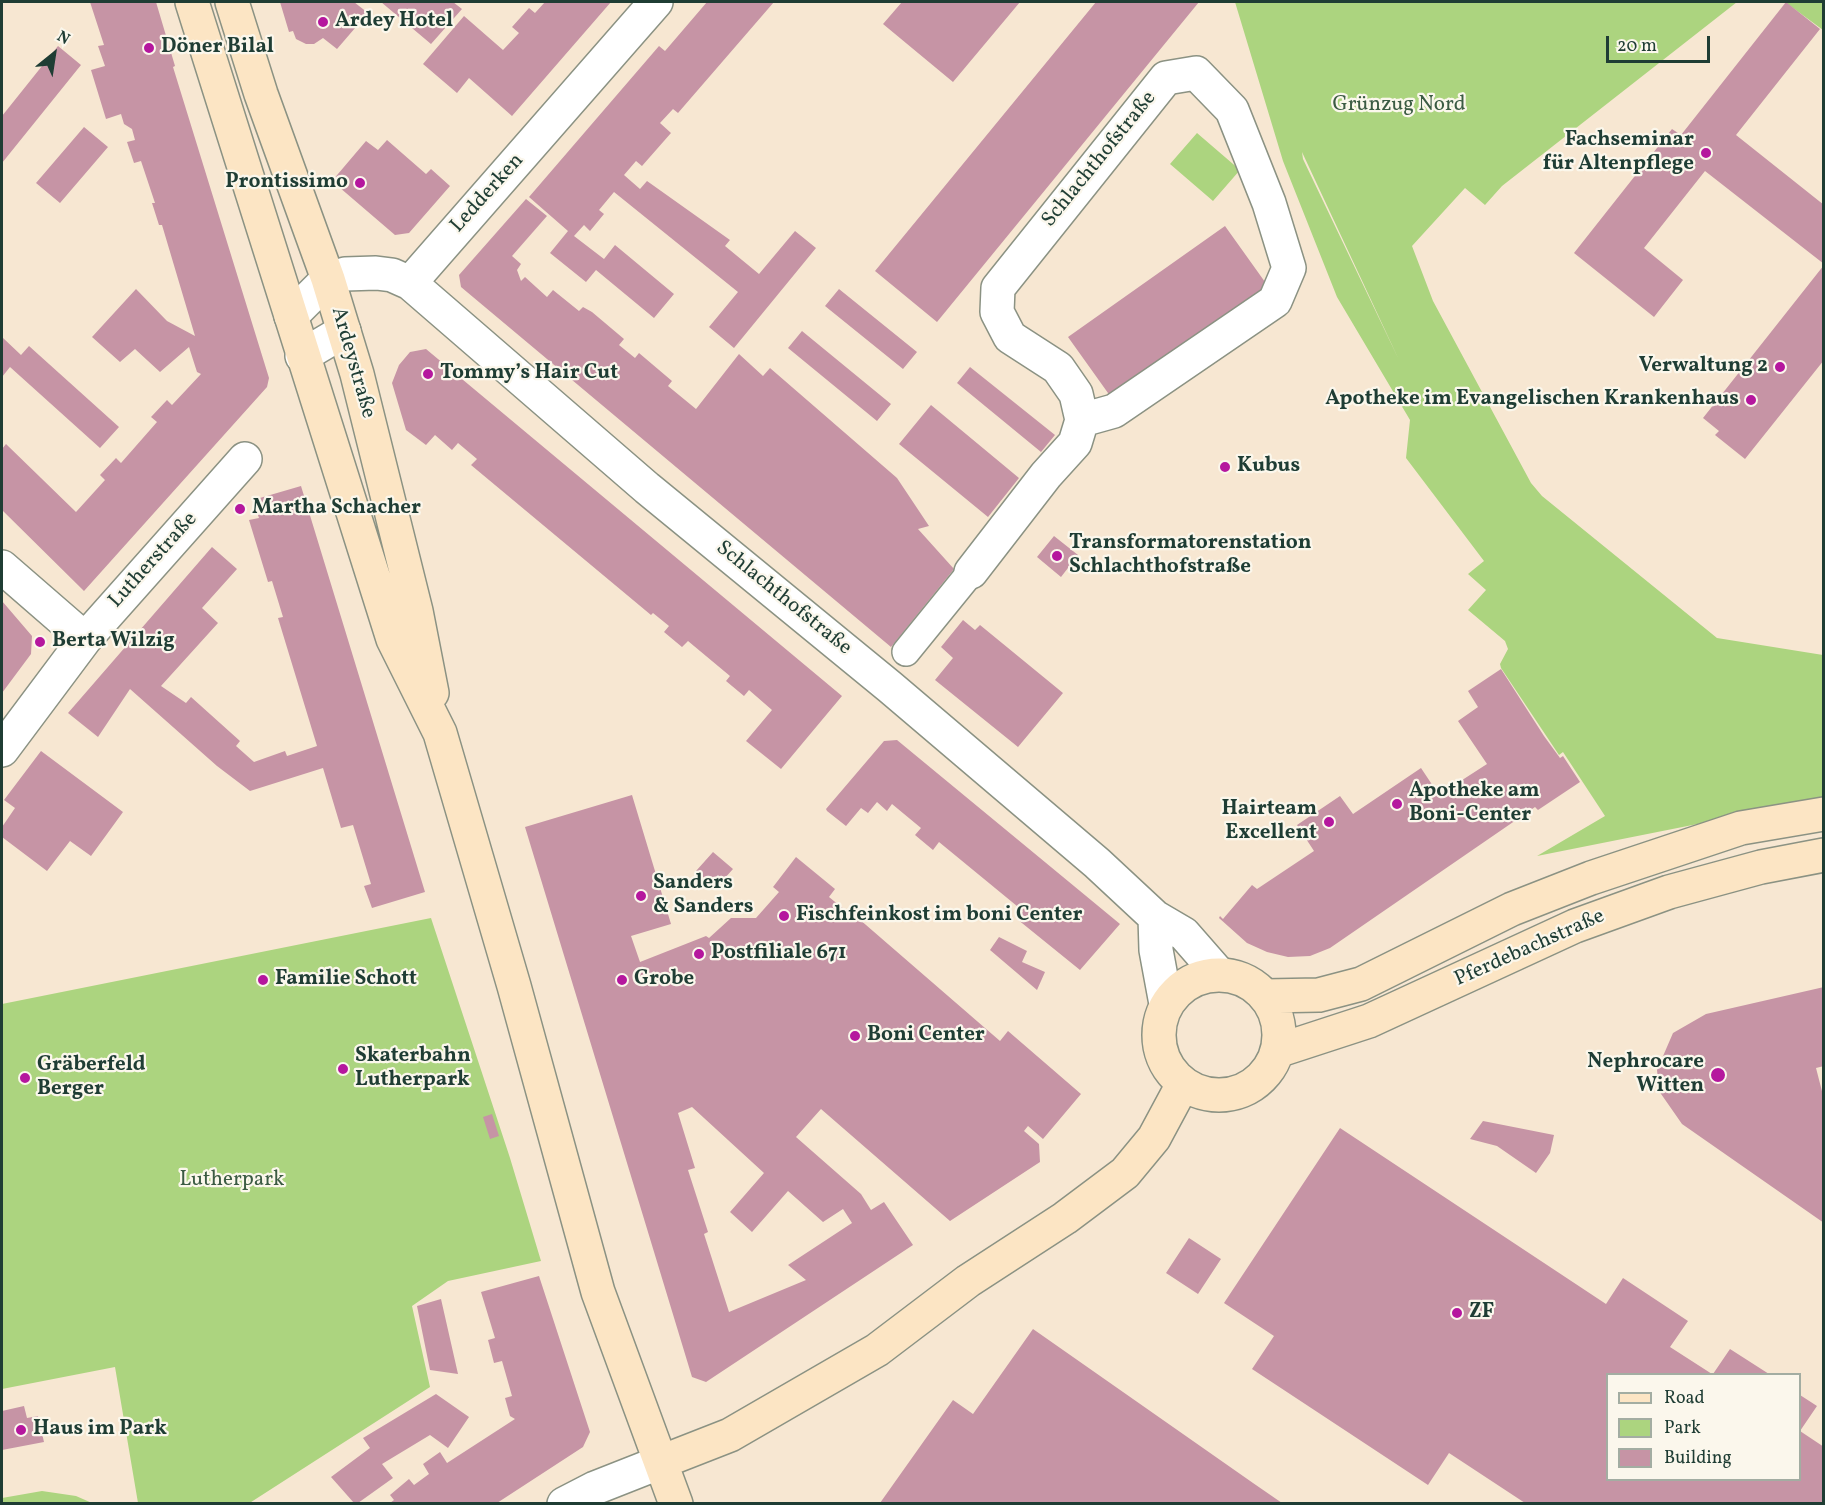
<!DOCTYPE html>
<html>
<head>
<meta charset="utf-8">
<style>
  body { margin:0 }
  #map { position:relative; width:1825px; height:1505px; overflow:hidden; background:#f7e7d2; font-family:Vollkorn,serif }
  canvas { display:block }
  .frame { position:absolute; inset:0; border:3px solid #1f3d34; pointer-events:none }
  .legend { position:absolute; left:1606px; top:1373px; width:195px; height:108px; box-sizing:border-box; background:#fbf7ec; border:2px solid #a3ada2; margin:0; padding:8px 10px; list-style:none; font-size:18px; color:#1f3d34 }
  .legend li { display:flex; align-items:center; gap:12px; height:30px }
  .legend b { width:30px; border:2px solid #a3ada2 }
  .north { position:absolute; left:24px; top:24px; width:60px; height:60px; -webkit-text-stroke:4px #fbf7ec; paint-order:stroke; rotate:30deg; font-size:16px; font-weight:700; line-height:24px; text-align:center; color:#1f3d34 }
  .north::after { content:''; display:block; margin:auto; width:21px; height:27px; background:#1f3d34; clip-path:polygon(50% 0,100% 100%,50% 72%,0 100%) }
  .scale { position:absolute; left:1606px; top:36px; width:104px; height:27px; box-sizing:border-box; border:3px solid #1f3d34; border-top:0; padding-left:8px; font-size:18px; line-height:21px; white-space:nowrap; color:#1f3d34; -webkit-text-stroke:4px #fbf7ec; paint-order:stroke }
</style>
</head>
<body>
<div id="map">
<canvas width="1825" height="1505"></canvas>
<div class="frame"></div>
<ul class="legend">
<li><b style="height:8px;background:#fce5c4"></b>Road</li>
<li><b style="height:16px;background:#acd47f"></b>Park</li>
<li><b style="height:16px;background:#c694a5"></b>Building</li>
</ul>
<div class="north">N</div>
<div class="scale">20 m</div>
</div>
<script>
const g = document.querySelector('canvas').getContext('2d');
g.lineJoin = 'round';
function paint(path, color) { g.fillStyle = color; g.fill(path, 'evenodd'); }
const poly = rows => new Path2D(rows.map(r => 'M' + r).join(''));
function strokePath(path, color, width, dash) { g.strokeStyle = color; g.lineWidth = width; g.lineCap = dash ? 'butt' : 'round'; g.setLineDash(dash || []); g.stroke(path); }
function write(font, color, halo, rows, align = 'center') {
  g.font = font + ' Vollkorn,serif'; g.lineWidth = 4.5; g.setLineDash([]); g.textBaseline = 'middle'; g.strokeStyle = halo; g.fillStyle = color; for (const [text, x, y, turn = 0] of rows) {
    g.save(); g.translate(x, y); g.rotate((+turn || 0) * Math.PI / 180); g.textAlign = isNaN(turn) ? turn : align; if (halo) g.strokeText(text, 0, 0); g.fillText(text, 0, 0); g.restore();
  }
}
const green = poly([
  [1235,2,1737,2,1502,186,1485,205,1465,188,1412,246,1433,301,1531,483,1542,496,1717,638,1823,655,1823,799,1537,856,1605,816,1563,752,1559,755,1501,668,1500,664,1508,649,1505,641,1468,610,1486,590,1468,574,1484,561,1406,458,1410,420,1337,297,1283,161],
  [1302,152,1399,360,1303,159],
  [1785,2,1823,2,1823,30],
  [1197,133,1240,170,1213,201,1170,164],
  [431,918,510,1158,541,1261,448,1281,412,1306,430,1387,248,1504,138,1503,115,1367,2,1389,2,1004],
  [42,1491,76,1496,92,1503,2,1503,2,1498]
]);
const building = poly([
  [90,2,156,2,175,66,173,67,269,378,267,387,84,591,2,510,2,449,6,444,76,512,105,480,100,475,116,458,121,463,157,422,151,417,167,400,172,405,201,374,197,372,189,347,160,372,135,349,120,362,92,337,136,289,167,321,195,336,162,225,159,225,152,203,155,203,141,161,134,163,127,142,135,140,132,129,124,124,121,114,106,119,91,70,105,66,98,46,104,45],
  [280,2,354,2,368,13,337,49,323,38,314,44,306,44,296,39,293,31,289,32],
  [381,2,453,2,462,9,431,44],
  [545,2,611,2,512,116,469,78,457,93,423,64,464,16,503,50,519,33,512,27,529,8,535,13],
  [707,2,774,2,678,113,673,109,660,123,671,133,642,166,636,161,624,175,640,189,647,181,730,240,725,246,759,274,795,231,816,248,734,348,709,327,738,292,614,192,599,210,604,214,590,231,584,225,574,236,604,259,615,245,674,294,654,318,596,270,586,282,550,253,568,231,529,197,659,46,665,51],
  [902,2,1020,2,953,82,883,24],
  [1096,2,1199,2,937,322,875,271],
  [1786,2,1820,29,1736,135,1824,205,1824,264,1705,171,1644,248,1683,280,1654,317,1574,253,1672,129,1681,135],
  [58,46,81,65,2,163,2,116],
  [84,127,108,147,60,203,36,183],
  [387,140,426,174,431,169,450,186,409,233,395,235,332,181,366,141,378,150],
  [526,199,547,216,512,256,521,264,517,270,521,281,525,277,547,297,553,290,579,311,583,307,592,312,624,339,619,345,635,358,639,353,672,381,668,386,696,409,739,354,763,376,770,368,897,478,929,526,918,529,954,569,891,647,461,287,459,275],
  [1225,226,1270,289,1113,400,1068,337],
  [1824,265,1824,360,1745,459,1715,435,1719,431,1703,418],
  [839,289,917,352,903,369,825,306],
  [802,331,891,404,877,421,788,348],
  [2,337,21,355,29,346,119,427,100,448,10,367,2,377],
  [426,349,842,696,781,769,746,741,772,710,749,690,744,696,726,681,730,676,688,641,682,647,664,632,669,626,653,613,651,615,471,465,477,459,458,443,452,450,435,435,426,445,406,430,392,383,399,365,410,352],
  [970,367,1055,435,1041,452,957,383],
  [931,405,1019,478,988,517,899,444],
  [301,486,425,892,372,908,364,886,371,884,353,825,341,828,323,768,250,791,217,766,130,689,98,737,68,713,212,547,237,569,202,608,218,623,161,686,186,703,191,697,240,741,236,746,254,762,285,751,287,756,317,746,278,618,283,617,272,581,268,582,249,520,259,518,253,500],
  [1054,536,1078,555,1061,577,1037,557],
  [2,601,32,636,31,654,2,693],
  [963,620,975,630,980,625,1063,693,1018,747,935,680,953,658,941,647],
  [1501,669,1544,736,1560,758,1563,756,1580,782,1538,810,1535,807,1330,948,1310,956,1288,957,1267,952,1247,943,1219,918,1220,916,1223,919,1252,885,1257,889,1314,851,1297,825,1340,796,1353,814,1421,768,1439,795,1487,764,1458,721,1478,707,1468,691],
  [897,740,1120,924,1080,970,1017,919,1023,911,939,842,933,850,915,835,921,828,892,804,887,811,877,802,868,813,861,808,846,826,827,811,826,809,884,741],
  [41,751,123,812,91,856,70,841,47,871,2,837,2,827,15,808,4,800],
  [632,795,671,924,631,936,640,962,706,936,709,938,731,918,756,918,779,892,773,887,796,857,835,889,829,897,850,914,851,912,1000,1041,1008,1031,1081,1094,1043,1139,1028,1126,1024,1131,1039,1144,1040,1162,950,1221,821,1109,796,1137,861,1194,871,1210,884,1202,913,1245,706,1382,692,1377,525,827],
  [692,1107,764,1173,730,1212,752,1232,788,1191,823,1222,843,1209,852,1223,788,1265,806,1280,729,1312,704,1234,708,1232,688,1170,695,1168,678,1113],
  [713,852,733,869,716,888,696,871],
  [999,937,1027,951,1022,962,1045,972,1037,990,990,950],
  [1824,987,1824,1066,1816,1068,1824,1099,1824,1223,1682,1124,1659,1091,1657,1070,1673,1033,1706,1014],
  [492,1114,499,1136,490,1139,483,1117],
  [1483,1121,1554,1135,1550,1153,1536,1173,1497,1146,1470,1139],
  [1340,1128,1606,1304,1623,1278,1688,1321,1670,1347,1712,1374,1608,1374,1608,1480,1800,1480,1800,1395,1817,1406,1800,1431,1824,1447,1824,1503,1525,1503,1449,1453,1428,1485,1252,1369,1274,1336,1224,1303],
  [1189,1238,1221,1259,1198,1294,1166,1273],
  [539,1276,590,1432,583,1447,497,1503,390,1503,394,1500,390,1495,409,1479,414,1485,429,1474,423,1464,440,1452,447,1463,515,1419,510,1416,505,1398,512,1396,502,1361,494,1363,488,1340,495,1338,481,1292],
  [441,1299,458,1374,430,1370,417,1306],
  [1033,1329,1253,1483,1282,1503,880,1503,953,1400,973,1414],
  [1730,1349,1769,1374,1713,1374],
  [436,1394,469,1417,448,1448,430,1435,382,1464,393,1478,358,1503,354,1503,331,1477,370,1448,363,1438],
  [24,1406,27,1418,38,1416,44,1442,2,1450,2,1411]
]);
const pedestrian = poly([
  [906,652,971,572]
]);
const minor = poly([
  [410,283,656,2],
  [291,316,328,279,345,274,376,273,392,275,410,283,647,488,890,687,1097,863,1155,917,1184,934,1219,974],
  [302,356,344,331],
  [2,567,85,639],
  [971,572,1046,475,1075,443,1082,420,1076,394,1058,368,1010,337,997,312,998,288,1166,78,1196,73,1232,110,1269,203,1289,268,1275,301,1114,411,1082,420],
  [2,750,85,639,245,459],
  [1155,917,1156,950,1166,1004],
  [564,1504,595,1488,661,1462]
]);
const secondary = poly([
  [192,2,393,639,440,733,514,986,598,1292,676,1504],
  [232,2,261,94,328,279,357,374,416,611,432,693],
  '1159 1035a60 60 0 1 1 120 0a60 60 0 1 1-120 0Z',
  [1265,996,1319,995,1361,984,1512,909,1591,878,1741,828,1824,814],
  [1277,1051,1369,1021,1575,926,1669,892,1761,867,1824,855],
  [661,1462,730,1435,877,1350,968,1281,1065,1218,1125,1173,1154,1138,1183,1084]
]);
const markers = [
  [323,22,6,"#b5179e"],
  [149,48,6,"#b5179e"],
  [1706,153,6,"#b5179e"],
  [360,183,6,"#b5179e"],
  [1780,367,6,"#b5179e"],
  [428,374,6,"#b5179e"],
  [1751,400,6,"#b5179e"],
  [1225,467,6,"#b5179e"],
  [240,509,6,"#b5179e"],
  [1057,556,6,"#b5179e"],
  [40,642,6,"#b5179e"],
  [1397,804,6,"#b5179e"],
  [1329,822,6,"#b5179e"],
  [641,896,6,"#b5179e"],
  [784,916,6,"#b5179e"],
  [699,954,6,"#b5179e"],
  [263,980,6,"#b5179e"],
  [622,980,6,"#b5179e"],
  [855,1036,6,"#b5179e"],
  [343,1069,6,"#b5179e"],
  [1718,1075,8,"#b5179e"],
  [25,1078,6,"#b5179e"],
  [1457,1313,6,"#b5179e"],
  [21,1430,6,"#b5179e"]
];
const poiNames = [
  ["Ardey Hotel",335,22],
  ["Döner Bilal",161,48],
  ["Fachseminar",1694,141,"right"],
  ["für Altenpflege",1694,165,"right"],
  ["Prontissimo",348,183,"right"],
  ["Verwaltung 2",1768,367,"right"],
  ["Tommy’s Hair Cut",440,374],
  ["Apotheke im Evangelischen Krankenhaus",1739,400,"right"],
  ["Kubus",1237,467],
  ["Martha Schacher",252,509],
  ["Transformatorenstation",1069,544],
  ["Schlachthofstraße",1069,568],
  ["Berta Wilzig",52,642],
  ["Apotheke am",1409,792],
  ["Boni-Center",1409,816],
  ["Hairteam",1317,810,"right"],
  ["Excellent",1317,834,"right"],
  ["Sanders",653,884],
  ["& Sanders",653,908],
  ["Fischfeinkost im boni Center",796,916],
  ["Postfiliale 671",711,954],
  ["Familie Schott",275,980],
  ["Grobe",634,980],
  ["Boni Center",867,1036],
  ["Skaterbahn",355,1057],
  ["Lutherpark",355,1081],
  ["Nephrocare",1704,1063,"right"],
  ["Witten",1704,1087,"right"],
  ["Gräberfeld",37,1066],
  ["Berger",37,1090],
  ["ZF",1469,1313],
  ["Haus im Park",33,1430]
];
const parkNames = [
  ["Grünzug Nord",1399,106],
  ["Lutherpark",232,1181]
];
const streetNames = [
  ["Schlachthofstraße",1100,160,-51],
  ["Ledderken",488,194,-48],
  ["Ardeystraße",352,363,74],
  ["Lutherstraße",154,561,-48],
  ["Schlachthofstraße",783,599,39],
  ["Pferdebachstraße",1530,949,-24]
];
paint(green, '#acd47f');
paint(building, '#c694a5');
strokePath(pedestrian, '#8b9283', 30);
strokePath(minor, '#8b9283', 36);
strokePath(secondary, '#8b9283', 36);
strokePath(pedestrian, '#fff', 27);
strokePath(minor, '#fff', 33);
strokePath(secondary, '#fce5c4', 33);
for (const [x, y, r, color] of markers) { const dot = new Path2D(); dot.arc(x, y, r, 0, 2 * Math.PI); g.fillStyle = color; g.fill(dot); strokePath(dot, '#fbf7ec', 2); }
write('bold 21px', '#1f3d34', '#fbf7ec', poiNames, 'left');
write('21px', '#3b5b43', '#fbf7ec', parkNames);
write('21px', '#1f3d34', '#fbf7ec', streetNames);
</script>
</body>
</html>
